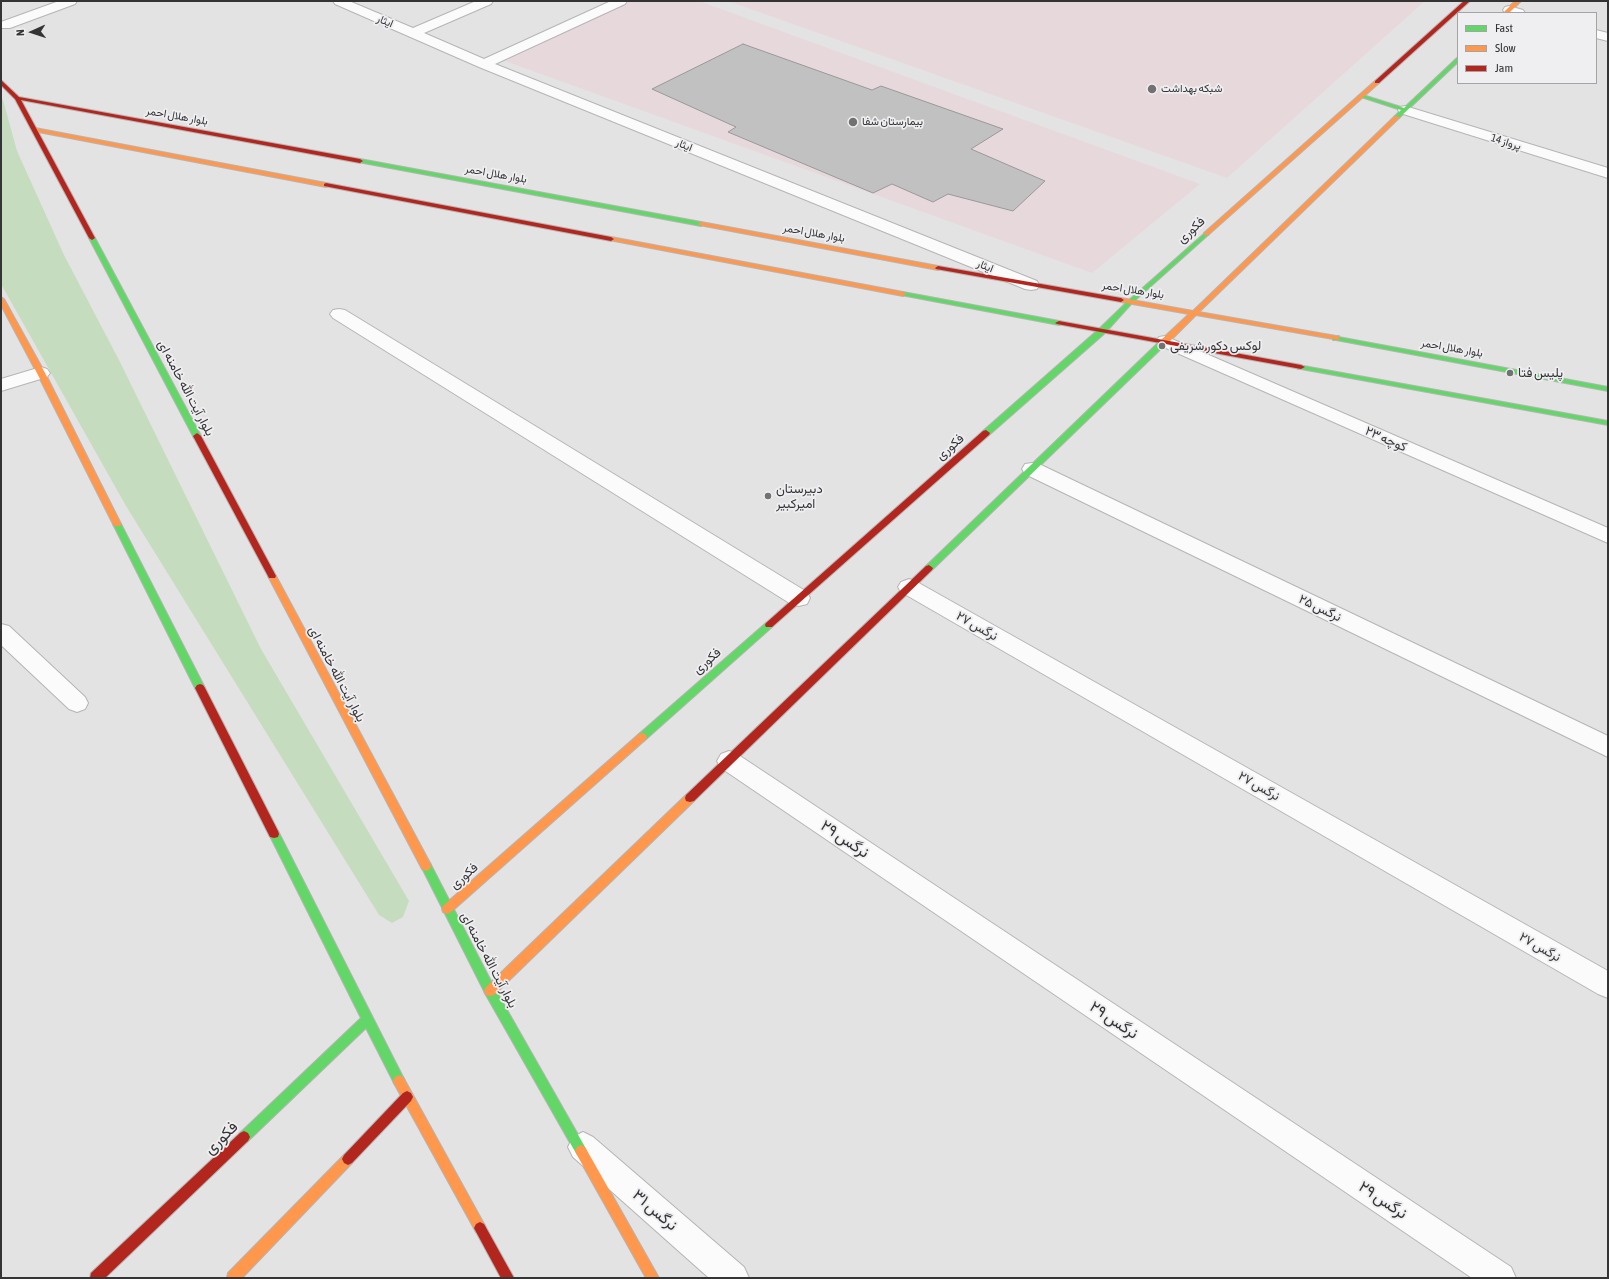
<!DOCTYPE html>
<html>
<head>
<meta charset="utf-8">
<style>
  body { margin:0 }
  #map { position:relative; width:1609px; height:1279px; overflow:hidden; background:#e3e3e3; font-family:"Asap Condensed",sans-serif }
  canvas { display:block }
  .frame { position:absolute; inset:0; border:2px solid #343435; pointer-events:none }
  .legend { position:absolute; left:1457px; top:12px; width:140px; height:72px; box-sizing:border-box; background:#efeff2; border:1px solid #a4a4a6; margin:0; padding:5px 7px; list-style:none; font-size:12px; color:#343435 }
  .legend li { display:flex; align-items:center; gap:8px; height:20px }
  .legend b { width:20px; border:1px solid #a4a4a6 }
  .north { position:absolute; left:12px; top:12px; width:40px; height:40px; -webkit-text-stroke:3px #efeff2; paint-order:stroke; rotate:267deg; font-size:11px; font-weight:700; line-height:16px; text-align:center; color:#343435 }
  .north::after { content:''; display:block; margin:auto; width:14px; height:18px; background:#343435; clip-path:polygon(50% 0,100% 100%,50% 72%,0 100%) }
</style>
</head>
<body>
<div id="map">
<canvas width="1609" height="1279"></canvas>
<div class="frame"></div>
<ul class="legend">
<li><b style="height:5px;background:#63d668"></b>Fast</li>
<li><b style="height:5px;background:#ff974d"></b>Slow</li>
<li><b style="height:5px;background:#b3261e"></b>Jam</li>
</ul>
<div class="north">N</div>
</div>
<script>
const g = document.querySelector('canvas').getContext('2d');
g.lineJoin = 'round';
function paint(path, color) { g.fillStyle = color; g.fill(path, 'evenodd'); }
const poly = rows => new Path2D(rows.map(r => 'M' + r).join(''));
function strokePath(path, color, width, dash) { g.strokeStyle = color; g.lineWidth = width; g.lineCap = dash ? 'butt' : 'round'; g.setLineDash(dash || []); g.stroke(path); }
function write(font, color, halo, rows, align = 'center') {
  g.font = font + ' "Asap Condensed",Vazirmatn,sans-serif'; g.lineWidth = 3.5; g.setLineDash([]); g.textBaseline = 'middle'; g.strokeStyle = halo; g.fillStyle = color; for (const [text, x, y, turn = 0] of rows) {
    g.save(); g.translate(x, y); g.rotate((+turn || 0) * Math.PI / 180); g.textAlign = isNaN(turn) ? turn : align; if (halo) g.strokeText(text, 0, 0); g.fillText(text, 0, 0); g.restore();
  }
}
const medical = poly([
  [630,1,699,1,1200,184,1092,273,505,61],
  [728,1,1425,1,1227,178]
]);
const green = poly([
  [1,98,3,100,17,151,64,255,120,362,261,649,409,901,403,917,392,923,379,915,126,506,1,284]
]);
const building = poly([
  [743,44,872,90,881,86,1003,129,971,149,1045,181,1013,211,948,194,933,202,892,184,873,193,728,132,736,127,652,89,743,44]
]);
const street = poly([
  [59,1,77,1,75,4,10,28,1,28,1,22,59,1],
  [333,1,349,1,413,28,476,1,493,1,491,4,424,33,484,59,611,1,627,1,625,4,495,64,1037,281,1039,285,1037,289,1031,290,1025,289,479,67,335,4,333,1],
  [1509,6,1523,10,1525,13,1505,13,1503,10,1505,7,1509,6],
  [1596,30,1608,33,1608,41,1596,38,1596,30],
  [1405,106,1608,168,1608,178,1400,113,1398,110,1400,107,1405,106],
  [339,309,345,310,807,592,810,598,807,604,799,606,791,604,333,318,330,314,333,310,339,309],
  [1165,336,1608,528,1608,543,1159,345,1156,341,1159,337,1165,336],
  [41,367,47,369,50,373,47,377,1,391,1,379,41,367],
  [1032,463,1039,464,1608,736,1608,757,1025,474,1022,469,1025,464,1032,463],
  [909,579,917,582,1608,971,1608,998,1598,994,901,592,898,587,901,582,909,579],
  [1,624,9,626,85,697,88,703,85,709,77,712,69,709,1,645,1,624],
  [729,751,737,754,1511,1267,1516,1278,1472,1278,721,768,717,761,721,754,729,751],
  [583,1132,593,1137,744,1267,749,1278,709,1278,573,1157,568,1147,573,1137,583,1132]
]);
const fast = poly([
  [1458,57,1458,62,1399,118,1394,117,1401,110,1358,96,1363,95,1404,108,1458,57],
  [360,159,701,222,704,224,701,226,358,162,358,160,360,159],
  [1206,232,1209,234,1208,235,1132,303,1105,333,989,435,983,435,982,433,983,431,1099,329,1128,301,1206,232],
  [92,236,95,238,201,436,200,438,194,438,193,436,89,238,92,236],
  [903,292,1059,321,1063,323,1059,325,901,295,900,294,903,292],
  [1333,336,1608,387,1608,391,1336,340,1333,340,1333,336],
  [1161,340,1164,340,1168,342,932,570,926,570,925,568,926,566,1161,340],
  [1298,365,1608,421,1608,425,1301,369,1298,369,1298,365],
  [117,521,121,524,205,688,203,691,200,692,197,691,195,688,113,524,117,521],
  [769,622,773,625,772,627,645,740,642,741,639,740,637,737,639,734,766,623,769,622],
  [274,830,278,831,405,1081,403,1085,399,1087,395,1085,366,1028,248,1141,244,1143,240,1141,238,1137,240,1133,361,1018,269,834,270,831,274,830],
  [426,861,430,863,494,987,585,1147,587,1151,585,1155,581,1157,577,1155,486,995,421,866,422,863,426,861]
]);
const slow = poly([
  [1515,1,1521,1,1509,13,1503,13,1515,1],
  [1375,81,1380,82,1208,235,1204,235,1204,233,1375,81],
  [1395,116,1400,117,1199,312,1336,336,1339,336,1339,340,1196,315,1167,344,1164,344,1160,342,1161,340,1189,314,1121,302,1118,300,1121,298,1193,311,1395,116],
  [35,128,326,183,329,185,326,187,33,131,33,129,35,128],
  [701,222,938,266,941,268,938,270,699,225,699,223,701,222],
  [611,237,903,292,906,294,903,296,609,240,609,238,611,237],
  [1,297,4,299,45,373,121,524,120,526,114,526,113,524,37,373,1,305,1,297],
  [272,573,276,576,430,863,431,866,430,869,426,871,422,869,268,576,272,573],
  [642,733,645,734,647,737,645,740,451,912,447,914,443,912,442,909,443,906,639,734,642,733],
  [690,794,694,795,695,798,694,801,494,995,490,996,486,995,484,991,486,987,686,795,690,794],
  [399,1075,403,1077,484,1224,486,1228,484,1232,480,1234,476,1232,395,1085,393,1081,395,1077,399,1075],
  [581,1145,585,1147,659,1278,646,1278,577,1155,575,1151,577,1147,581,1145],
  [348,1153,352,1155,354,1159,352,1163,242,1278,227,1278,228,1273,344,1155,348,1153]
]);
const jam = poly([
  [1464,1,1470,1,1379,83,1375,83,1375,81,1464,1],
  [1,80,19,97,360,159,363,161,360,163,21,100,95,238,92,240,89,238,15,99,1,85,1,80],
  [326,183,611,237,614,239,611,241,324,186,324,184,326,183],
  [938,266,1121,298,1124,300,1121,302,936,269,935,268,938,266],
  [1059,321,1301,365,1305,367,1301,369,1057,324,1055,323,1059,321],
  [986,430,990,433,989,435,772,627,766,627,765,625,766,623,983,431,986,430],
  [197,433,201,436,276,576,275,578,269,578,268,576,193,436,197,433],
  [929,565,933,568,932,570,694,801,690,802,686,801,685,798,686,795,926,566,929,565],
  [200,684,203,685,205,688,278,831,279,834,278,837,274,838,270,837,195,688,197,685,200,684],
  [407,1091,411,1093,413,1097,411,1101,352,1163,348,1165,344,1163,342,1159,344,1155,403,1093,407,1091],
  [244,1131,248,1133,250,1137,248,1141,105,1278,90,1278,91,1273,240,1133,244,1131],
  [480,1222,484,1224,514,1278,501,1278,474,1228,476,1224,480,1222]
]);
const markers = [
  [1152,89,5,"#717172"],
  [853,122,5,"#717172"],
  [1162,346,4,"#717172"],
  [1510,373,4,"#717172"],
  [768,496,4,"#717172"]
];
const farStreetnames = [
  ["ایثار",385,21,23],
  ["بلوار هلال احمر",177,116,10],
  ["پرواز 14",1506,142,17],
  ["ایثار",684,145,22],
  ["بلوار هلال احمر",496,174,10],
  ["بلوار هلال احمر",814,233,10],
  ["ایثار",985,266,22],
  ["بلوار هلال احمر",1133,290,9],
  ["بلوار هلال احمر",1452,348,10]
];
const farPoinames = [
  ["شبکه بهداشت",1161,89],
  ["بیمارستان شفا",862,122]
];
const streetNames = [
  ["فکوری",1191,230,-42],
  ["بلوار آیت الله خامنه ای",186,388,62],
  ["کوچه ۲۳",1386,439,24],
  ["فکوری",950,447,-41],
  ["نرگس ۲۵",1320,608,26],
  ["نرگس ۲۷",977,626,30],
  ["فکوری",707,661,-41],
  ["بلوار آیت الله خامنه ای",337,674,62],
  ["نرگس ۲۷",1259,786,30],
  ["فکوری",464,876,-41],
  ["نرگس ۲۷",1540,947,30],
  ["بلوار آیت الله خامنه ای",489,960,62]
];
const poiNames = [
  ["لوکس دکور شریفی",1170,346],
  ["پلیس فتا",1518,373],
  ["دبیرستان",776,489],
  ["امیرکبیر",776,504]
];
const nearStreetnames = [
  ["نرگس ۲۹",845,839,34],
  ["نرگس ۲۹",1114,1020,34],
  ["فکوری",221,1138,-44],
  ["نرگس ۲۹",1383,1200,34],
  ["نرگس ۳۱",655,1210,41]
];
paint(medical, '#e7d9db');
paint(green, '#c6dcbf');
paint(building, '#c1c1c1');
strokePath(building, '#9a9999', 1);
strokePath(street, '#b5b5b5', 2);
strokePath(fast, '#b5b5b5', 2);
strokePath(slow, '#b5b5b5', 2);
strokePath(jam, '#b5b5b5', 2);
paint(street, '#fbfbfb');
paint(fast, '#63d668');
paint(slow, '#ff974d');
paint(jam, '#b3261e');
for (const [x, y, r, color] of markers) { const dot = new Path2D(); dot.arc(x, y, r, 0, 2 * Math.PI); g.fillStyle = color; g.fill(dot); strokePath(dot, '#efeff2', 1.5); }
write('11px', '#343435', '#efeff2', farStreetnames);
write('11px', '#343435', '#efeff2', farPoinames, 'left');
write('13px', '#343435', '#efeff2', streetNames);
write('13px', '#343435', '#efeff2', poiNames, 'left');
write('16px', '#343435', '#efeff2', nearStreetnames);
</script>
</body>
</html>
